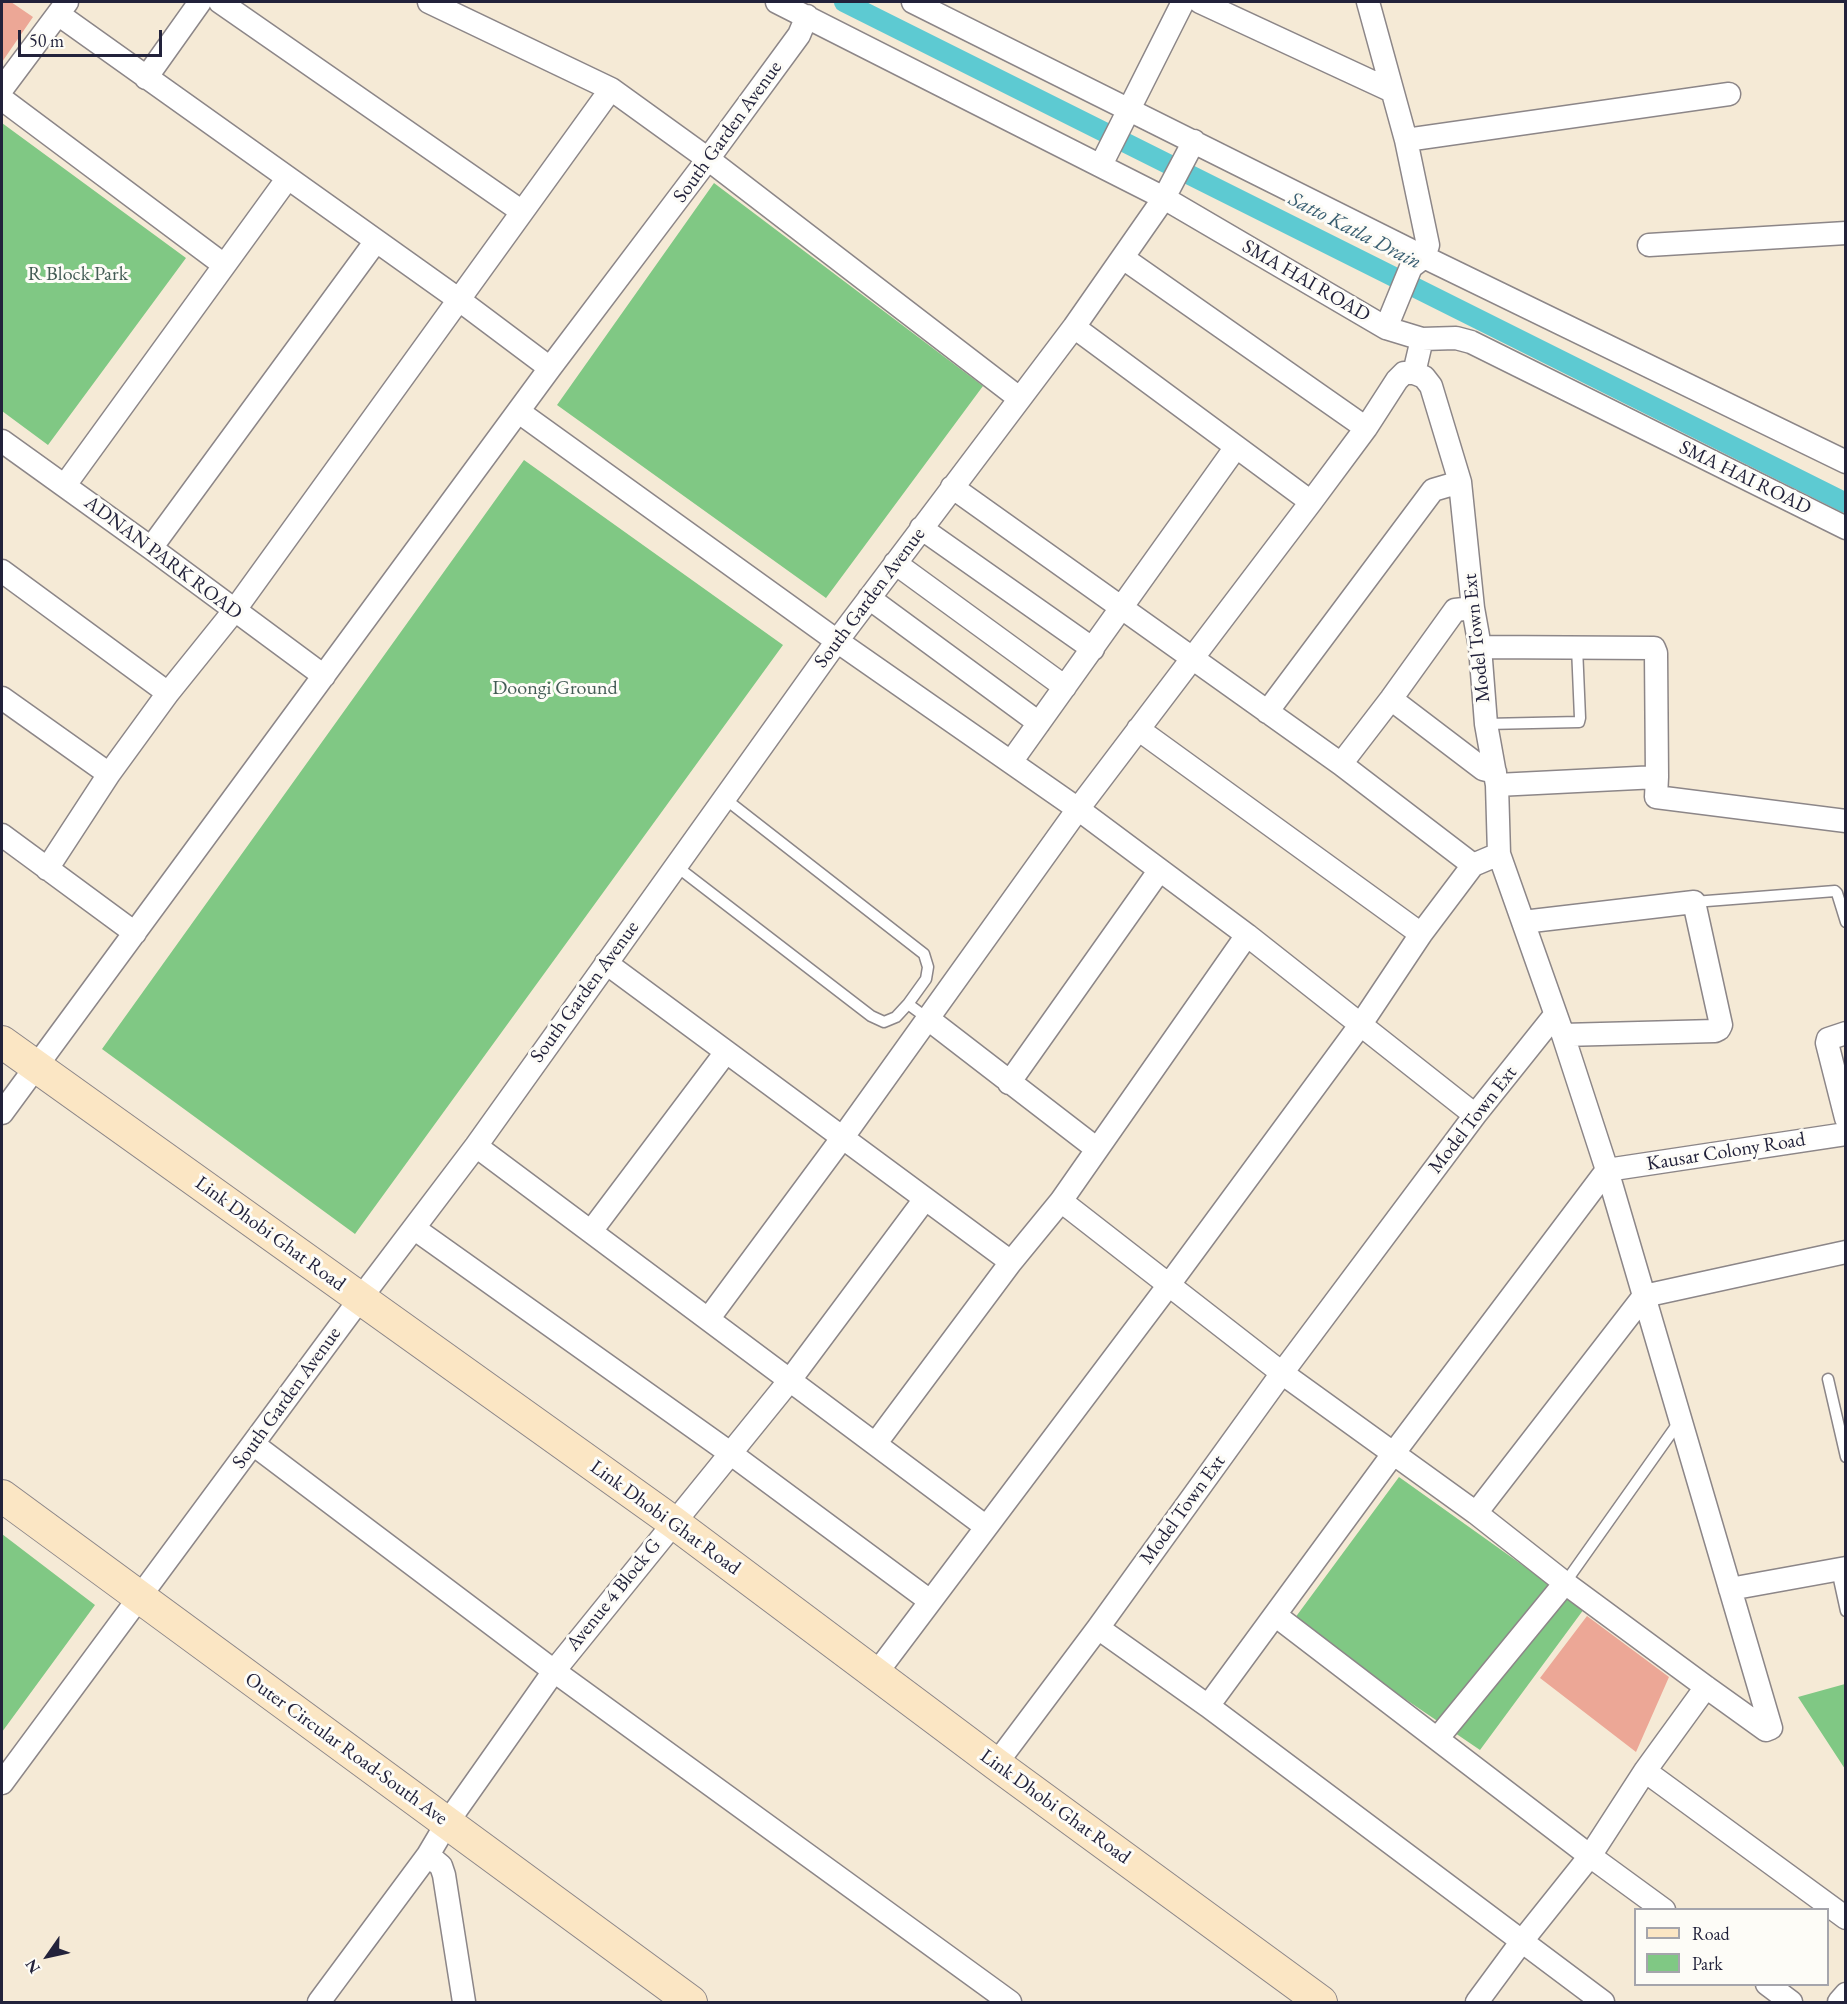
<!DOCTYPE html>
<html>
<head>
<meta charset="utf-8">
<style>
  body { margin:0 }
  #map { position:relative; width:1847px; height:2004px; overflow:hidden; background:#f5ead6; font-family:"EB Garamond",serif }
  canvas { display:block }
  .frame { position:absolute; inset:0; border:3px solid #22223b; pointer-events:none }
  .legend { position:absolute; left:1634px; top:1908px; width:195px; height:78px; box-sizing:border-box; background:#fdfcf7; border:2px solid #a5a5ac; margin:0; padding:8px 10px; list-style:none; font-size:18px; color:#22223b }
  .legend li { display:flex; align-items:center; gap:12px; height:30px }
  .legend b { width:30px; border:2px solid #a5a5ac }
  .north { position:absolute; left:18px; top:1926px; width:60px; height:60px; -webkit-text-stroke:4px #fdfcf7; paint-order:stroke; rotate:236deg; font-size:16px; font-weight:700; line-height:24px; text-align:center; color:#22223b }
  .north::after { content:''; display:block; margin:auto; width:21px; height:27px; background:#22223b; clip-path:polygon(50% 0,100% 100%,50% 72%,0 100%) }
  .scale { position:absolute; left:18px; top:30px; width:144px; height:27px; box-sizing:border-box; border:3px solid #22223b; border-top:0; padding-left:8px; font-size:18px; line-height:21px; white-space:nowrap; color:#22223b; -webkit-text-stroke:4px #fdfcf7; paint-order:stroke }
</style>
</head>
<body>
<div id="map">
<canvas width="1847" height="2004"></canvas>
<div class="frame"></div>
<ul class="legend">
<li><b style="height:8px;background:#fbe6c4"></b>Road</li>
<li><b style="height:16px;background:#80c884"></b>Park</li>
</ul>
<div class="north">N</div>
<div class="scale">50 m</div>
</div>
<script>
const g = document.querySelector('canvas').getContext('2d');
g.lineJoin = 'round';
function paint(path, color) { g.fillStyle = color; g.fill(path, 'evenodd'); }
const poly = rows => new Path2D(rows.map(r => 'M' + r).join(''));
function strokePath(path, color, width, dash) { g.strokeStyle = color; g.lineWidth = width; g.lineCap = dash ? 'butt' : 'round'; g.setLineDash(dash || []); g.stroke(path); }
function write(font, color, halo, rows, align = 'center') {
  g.font = font + ' "EB Garamond",serif'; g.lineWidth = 6; g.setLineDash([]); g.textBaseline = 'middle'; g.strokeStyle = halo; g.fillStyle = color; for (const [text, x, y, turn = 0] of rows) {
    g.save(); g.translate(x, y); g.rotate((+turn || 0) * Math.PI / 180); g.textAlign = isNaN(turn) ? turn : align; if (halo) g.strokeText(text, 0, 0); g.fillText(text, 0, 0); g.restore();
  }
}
const green = poly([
  [2,123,186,258,48,445,2,411],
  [714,183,983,386,826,598,557,405],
  [524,460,783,645,355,1234,102,1049],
  [1399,1477,1584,1609,1480,1750,1292,1622],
  [2,1534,95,1605,2,1732],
  [1845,1684,1846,1684,1845,1769,1798,1697]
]);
const canal = poly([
  [844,2,1846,503]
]);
const building = poly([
  [2,2,11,2,33,17,2,62],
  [1587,1616,1669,1677,1636,1752,1540,1678]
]);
const lane = poly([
  [1486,724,1579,722,1580,718,1577,647],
  [724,798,924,954,928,967,926,979,908,1004],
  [676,866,871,1016,884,1022,896,1017,908,1004,927,1018],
  [1694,902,1835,891,1837,893,1846,922],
  [1828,1379,1846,1457],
  [1837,1570,1846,1611],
  [1565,1583,1679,1422]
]);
const street = poly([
  [220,2,521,211],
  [429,2,611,89,708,159,1019,398],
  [777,2,1164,198,1386,328,1422,339,1456,338,1471,342,1846,528],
  [913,2,1424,257,1846,462],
  [1200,2,1392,91],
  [1368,2,1406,140,1428,245,1424,257,1411,267,1386,328],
  [58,14,458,299,550,368],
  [146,78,200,2],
  [2,89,67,2],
  [2,99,224,265],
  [1406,140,1729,94],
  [1101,165,1183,2],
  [1649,245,1846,233],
  [1123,258,1366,428],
  [1074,327,1311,502],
  [519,412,837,641,1078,809,1247,935,1475,1115],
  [2,441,151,548,324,676],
  [65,485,287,179],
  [952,487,1341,764,1473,865],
  [921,528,1093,649],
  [151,548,376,241],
  [895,563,1065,687],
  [2,571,168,693],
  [869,598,1039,723],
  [1480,647,1654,648,1656,653,1657,777],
  [2,698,109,774],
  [1391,699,1483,769,1495,772],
  [1267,712,1433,490,1460,482],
  [1138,729,1421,934],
  [1011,762,1236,447],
  [1341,764,1391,699,1455,610,1473,608],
  [1497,785,1657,777,1656,797,1846,821],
  [2,835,135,933],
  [47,869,109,774,168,693,234,611,611,89],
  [1523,922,1694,902,1721,1025,1719,1029,1715,1031,1563,1035],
  [606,963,1011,1262],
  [927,1018,1097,1149],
  [1846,1033,1828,1039,1827,1043,1846,1118],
  [1009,1083,1159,871],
  [2,1113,550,368,708,159,799,35,807,16],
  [476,1146,985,1526],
  [1061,1201,1282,1373,1476,1513,1565,1583,1706,1687,1766,1730,1771,1728,1607,1170,1563,1035,1499,854,1497,785,1486,724,1480,647,1473,608,1460,482,1431,386,1424,377,1414,373],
  [415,1229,730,1453,930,1601],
  [592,1230,726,1052],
  [709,1318,843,1137,1078,809,1311,502,1366,428,1397,380,1404,373,1414,373,1422,339],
  [876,1443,1011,1262,1061,1201,1247,935],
  [253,1444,554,1671,1010,2002],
  [1476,1513,1644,1296,1846,1252],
  [1730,1589,1846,1568],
  [1275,1615,1590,1856,1664,1910],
  [1098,1628,1208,1706,1603,2002],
  [875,1675,1168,1286,1361,1024,1421,934,1473,865,1499,854],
  [1208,1706,1393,1454,1607,1170,1846,1134],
  [1437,1739,1565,1583],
  [996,1764,1098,1628,1282,1373,1475,1115,1555,1015],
  [1645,1771,1846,1918],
  [2,1783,360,1299,476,1146,837,641,1074,327,1164,198,1194,141],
  [428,1855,441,1866,444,1875,464,2002],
  [1767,1984,1791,2002],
  [319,2002,428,1855,447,1823,554,1671,790,1380,925,1199],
  [1477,2002,1522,1941,1590,1856,1645,1771,1706,1687],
  [1839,2002,1846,1994]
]);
const secondary = poly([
  [2,1042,673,1522,996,1764,1321,2002],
  [2,1496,691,2002]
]);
const streetNames = [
  ["South Garden Avenue",728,132,-54],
  ["SMA HAI ROAD",1306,281,30],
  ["SMA HAI ROAD",1745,478,26],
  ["ADNAN PARK ROAD",163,558,37],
  ["South Garden Avenue",870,598,-53],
  ["Model Town Ext",1477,638,-96],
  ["South Garden Avenue",585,992,-54],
  ["Model Town Ext",1473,1120,-52],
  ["Kausar Colony Road",1726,1152,-9],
  ["Link Dhobi Ghat Road",270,1234,36],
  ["South Garden Avenue",287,1398,-54],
  ["Model Town Ext",1183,1510,-54],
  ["Link Dhobi Ghat Road",665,1518,36],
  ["Avenue 4 Block G",614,1595,-51],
  ["Outer Circular Road-South Ave",346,1749,36],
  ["Link Dhobi Ghat Road",1055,1807,36]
];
const parkNames = [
  ["R Block Park",78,275],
  ["Doongi Ground",555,689]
];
const waterNames = [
  ["Satto Katla Drain",1355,231,27]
];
paint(green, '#80c884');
strokePath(canal, '#5dcad2', 20);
paint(building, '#eca796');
strokePath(lane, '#8c8688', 13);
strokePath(street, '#8c8688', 25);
strokePath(secondary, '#8c8688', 34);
strokePath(lane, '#fff', 10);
strokePath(street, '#fff', 22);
strokePath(secondary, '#fbe6c4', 32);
write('20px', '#22223b', '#fdfcf7', streetNames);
write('20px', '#435c55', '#fdfcf7', parkNames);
write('italic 21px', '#375d70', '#fdfcf7', waterNames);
</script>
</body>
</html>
